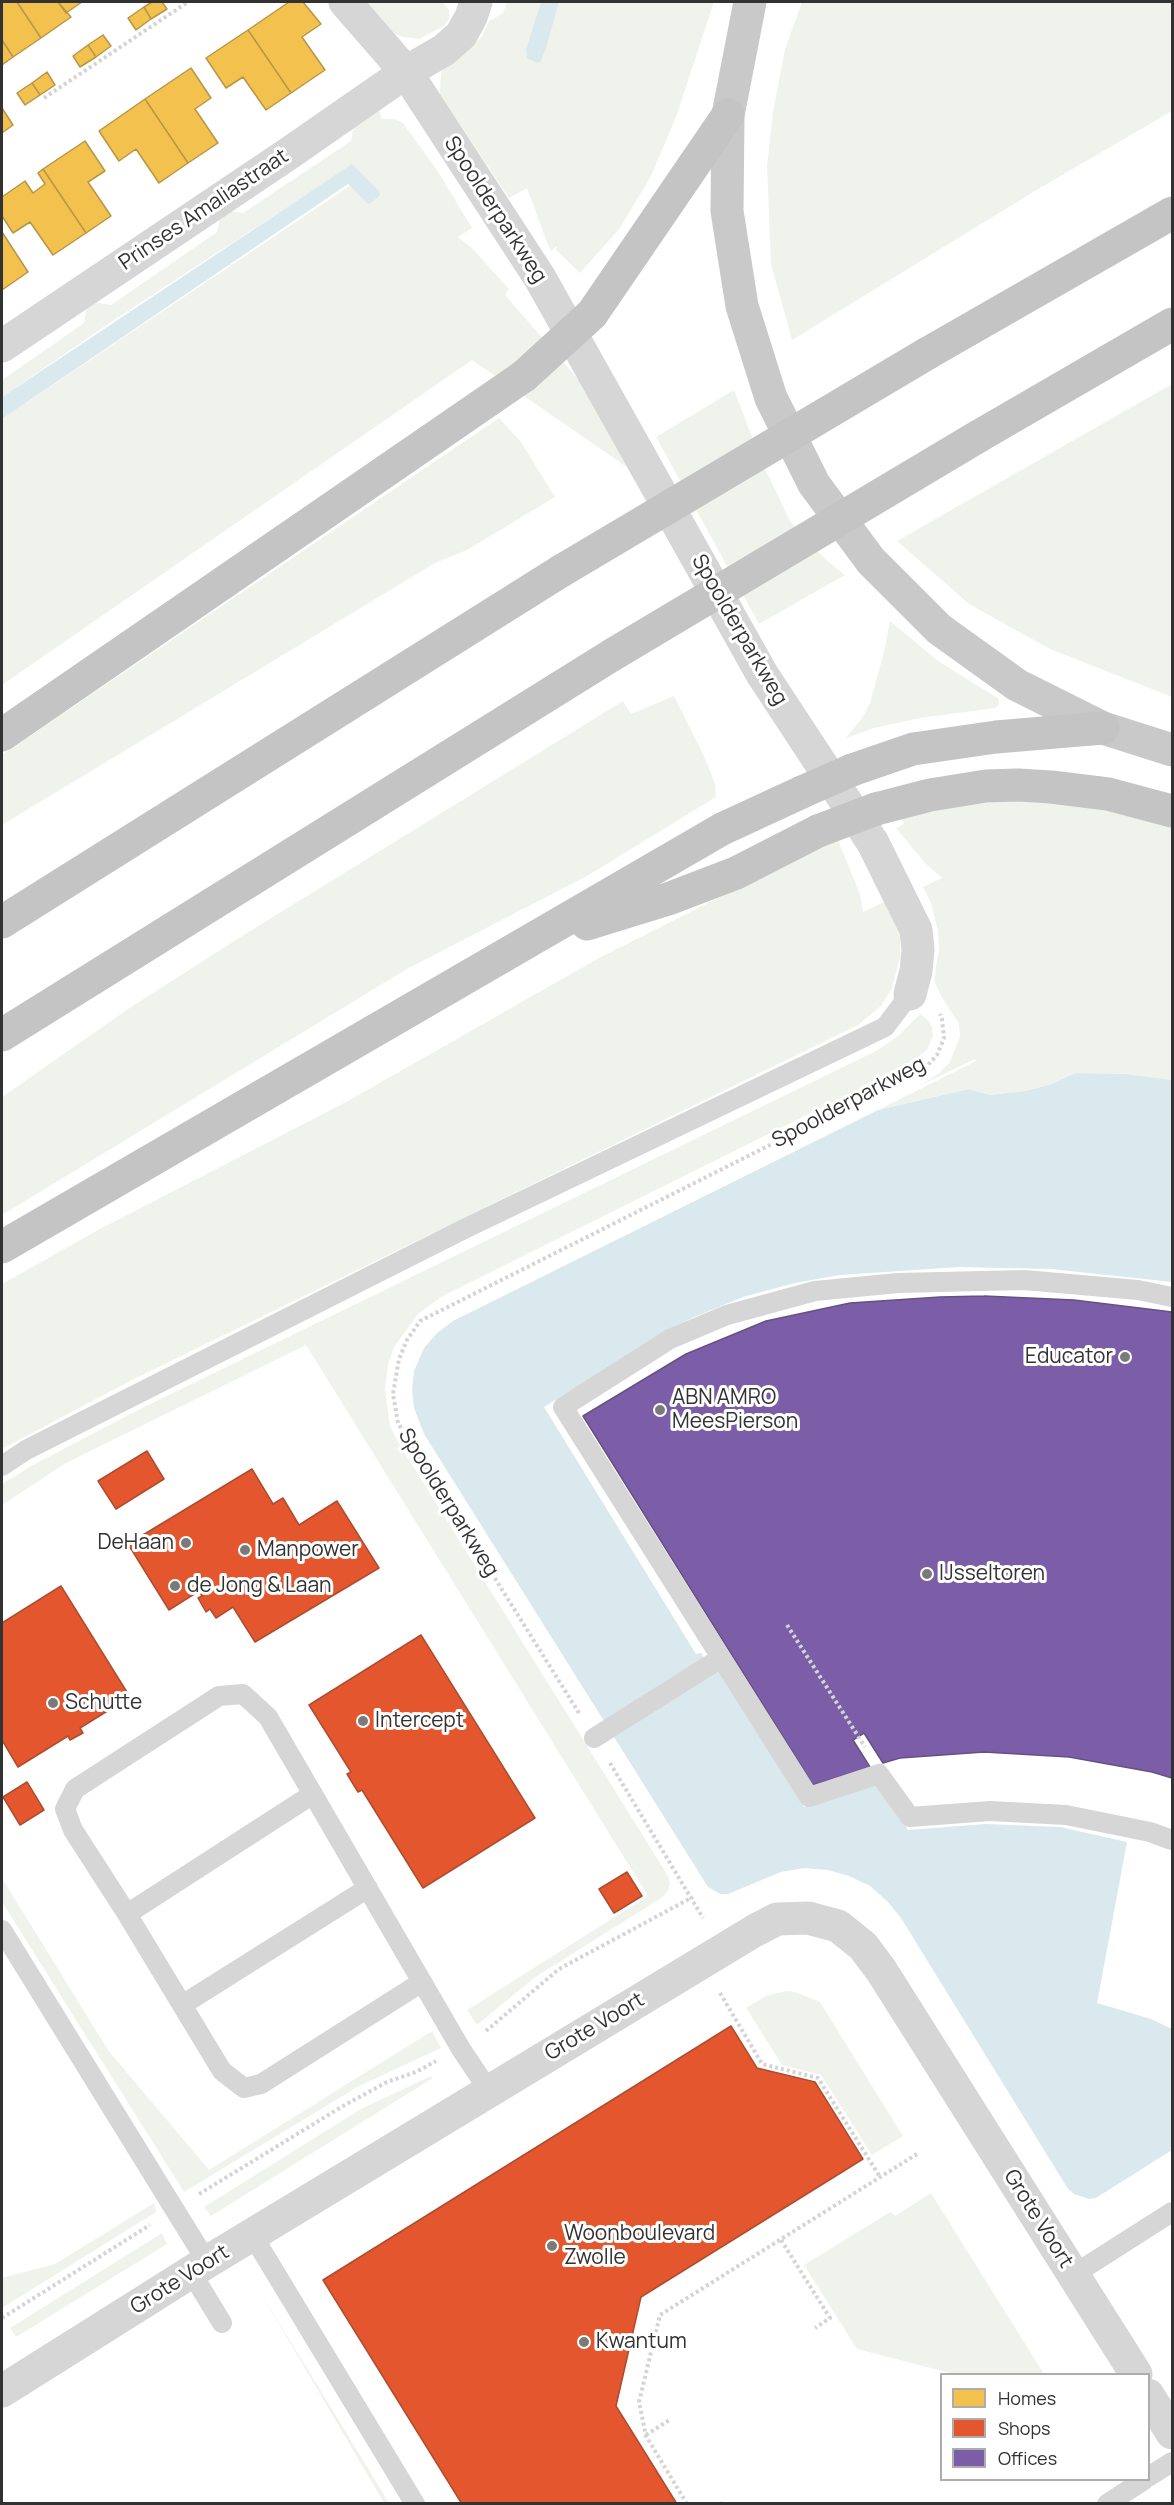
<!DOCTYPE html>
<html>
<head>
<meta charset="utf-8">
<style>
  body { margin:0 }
  #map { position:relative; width:1174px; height:2505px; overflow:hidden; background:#fff; font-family:Manrope,sans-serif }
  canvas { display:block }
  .frame { position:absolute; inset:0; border:3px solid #323232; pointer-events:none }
  .legend { position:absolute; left:940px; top:2373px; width:210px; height:108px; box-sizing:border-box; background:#fff; border:2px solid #adadad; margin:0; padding:8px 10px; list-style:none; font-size:18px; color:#323232 }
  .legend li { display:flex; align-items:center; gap:12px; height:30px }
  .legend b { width:30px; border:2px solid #adadad }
</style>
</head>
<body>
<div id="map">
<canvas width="1174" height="2505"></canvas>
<div class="frame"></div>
<ul class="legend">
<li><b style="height:16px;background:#f2c14e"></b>Homes</li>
<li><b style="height:16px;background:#e4572e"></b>Shops</li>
<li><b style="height:16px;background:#7b5ea7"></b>Offices</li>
</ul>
</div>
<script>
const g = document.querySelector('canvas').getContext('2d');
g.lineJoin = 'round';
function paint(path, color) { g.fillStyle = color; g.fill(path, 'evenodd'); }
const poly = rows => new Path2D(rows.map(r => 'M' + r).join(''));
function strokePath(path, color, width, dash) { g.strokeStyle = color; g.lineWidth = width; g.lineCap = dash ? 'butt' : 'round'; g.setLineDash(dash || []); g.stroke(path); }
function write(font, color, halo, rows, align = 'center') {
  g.font = font + ' Manrope,sans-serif'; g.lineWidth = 6; g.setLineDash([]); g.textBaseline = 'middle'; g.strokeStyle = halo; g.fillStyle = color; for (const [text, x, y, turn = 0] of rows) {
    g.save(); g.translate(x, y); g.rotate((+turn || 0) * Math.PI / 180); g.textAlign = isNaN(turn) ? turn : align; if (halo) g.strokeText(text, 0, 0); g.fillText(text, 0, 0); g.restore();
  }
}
const green = poly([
  [366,2,443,2,449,10,449,19,444,26,419,39,403,37,395,34,383,23],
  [507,2,541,2,537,15,541,61,559,2,714,2,676,117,651,176,620,228,580,273,556,250,557,246,551,251,549,248,527,188,509,198,440,94,441,73,445,64,482,37,489,21,503,13],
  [802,2,1172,2,1172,111,1035,191,792,340,771,264,767,166,773,112,785,49],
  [379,110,382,119,395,119,403,123,437,170,472,228,458,237,472,248,509,289,505,295,696,515,472,360,2,685,2,419,351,185,353,164,114,320,2,397,2,380,84,323,87,305,93,302,111,305,217,232,221,214,226,210,243,213,351,141,354,123],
  [1172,384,1172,697,1050,649,969,604,897,541],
  [734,390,761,460,790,521,825,559,845,575,759,624,656,437],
  [499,418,521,442,555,497,467,550,435,563,2,825,2,755],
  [890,621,938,661,999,699,999,704,996,708,920,718,874,728,846,738,862,718,870,703,884,652],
  [674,696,705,758,715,784,716,797,587,876,407,969,2,1215,2,1097,128,1009,242,936,623,701,631,714],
  [1005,801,1083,805,1172,824,1172,1080,1126,1074,1075,1073,1052,1084,1025,1091,990,1095,969,1089,878,1110,976,1061,975,1059,921,1085,938,1074,950,1062,960,1036,959,1024,941,996,934,980,939,949,938,931,931,903,923,887,942,878,926,864,896,828,904,824,900,816,938,808],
  [837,838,860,894,863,912,884,902,900,936,900,958,892,988,881,1006,858,1025,128,1382,2,1449,2,1284,98,1230,346,1102,599,958],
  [920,1014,928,1020,932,1027,933,1036,927,1050,905,1066,441,1297,418,1314,394,1347,388,1364,385,1390,390,1426,398,1442,668,1876,670,1883,668,1891,661,1898,534,1978,477,2025,467,2010,648,1896,306,1345,66,1463,2,1505,2,1484,33,1465,140,1409,876,1051,898,1036],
  [2,1878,108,2050,209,2170,432,2031,441,2048,359,2086,184,2192,2,1902],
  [786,1991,795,1992,820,2002,903,2136,872,2155,821,2075,782,2065,746,2008,766,1996],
  [431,2076,433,2078,211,2216,204,2207,361,2109],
  [931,2193,1044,2374,954,2374,857,2349,804,2265,890,2212,895,2216],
  [154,2203,156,2212,2,2308,2,2278,55,2264],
  [162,2233,167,2244,16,2337,10,2328],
  [258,2288,389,2503,384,2503]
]);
const water = poly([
  [541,2,559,2,546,48,541,61,537,63,527,58,526,50],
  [352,164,379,191,380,195,371,203,368,204,348,184,2,419,2,397],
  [1075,1073,1126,1074,1172,1080,1172,1282,1051,1269,959,1267,840,1275,795,1283,743,1297,692,1318,663,1333,544,1407,696,1654,701,1653,712,1671,719,1668,804,1807,879,1783,908,1830,986,1824,1060,1827,1127,1842,1097,2003,1151,2019,1172,2029,1172,2150,1096,2198,1089,2199,1074,2194,1068,2189,901,1918,887,1901,870,1886,849,1876,828,1870,804,1868,781,1872,728,1894,720,1894,708,1887,424,1434,414,1408,412,1390,414,1371,424,1348,437,1333,453,1321,878,1110,969,1089,990,1095,1025,1091,1052,1084]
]);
const homes = poly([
  [2,2,17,2,41,38,13,57,2,40,2,2],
  [17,2,58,2,71,17,41,38,17,2],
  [58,2,82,2,66,13,58,2],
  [152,2,162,2,167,9,151,19,144,7,152,2],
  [289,2,303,2,321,24,302,37,325,70,291,93,248,30,289,2],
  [144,7,151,19,136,30,128,18,144,7],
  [248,30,291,93,266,110,243,77,226,88,206,58,248,30],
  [103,35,111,46,96,57,88,45,103,35],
  [2,40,13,57,2,65,2,40],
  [88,45,96,57,80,67,73,56,88,45],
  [191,68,211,98,195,109,218,143,188,163,145,99,191,68],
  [47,72,55,85,40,95,32,83,47,72],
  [32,83,40,95,25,105,17,93,32,83],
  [145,99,188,163,159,183,136,149,119,161,99,131,145,99],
  [2,108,13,125,2,133,2,108],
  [85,141,105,171,88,182,111,216,86,233,43,169,85,141],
  [43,169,86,233,53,255,30,222,13,233,2,216,2,197,25,181,33,193,45,184,38,173,43,169],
  [2,232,28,272,2,290,2,232]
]);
const shops = poly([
  [147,1451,164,1479,116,1509,98,1481,147,1451],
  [252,1469,273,1504,283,1498,299,1525,337,1501,379,1568,255,1642,233,1607,216,1618,210,1609,206,1612,198,1598,202,1596,199,1591,169,1610,128,1544,252,1469],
  [61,1586,130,1697,80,1728,83,1733,70,1740,68,1736,18,1767,2,1740,2,1623,61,1586],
  [421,1635,535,1818,423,1888,362,1790,358,1792,347,1774,351,1772,309,1705,421,1635],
  [27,1782,44,1810,20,1825,3,1797,27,1782],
  [627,1872,642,1896,614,1913,599,1889,627,1872],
  [731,2026,757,2068,815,2082,863,2159,641,2297,616,2406,677,2504,462,2504,323,2280,731,2026]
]);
const offices = poly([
  [984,1296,1074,1300,1172,1312,1172,1778,1152,1772,1069,1757,984,1752,900,1758,883,1763,864,1733,853,1740,870,1767,813,1785,583,1416,686,1354,766,1321,850,1303,940,1297,984,1296]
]);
const path = poly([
  [44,98,188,2],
  [787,1625,865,1747],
  [579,1713,398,1423,393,1394,399,1359,407,1340,420,1321,927,1066,937,1055,944,1038,942,1019,940,1014],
  [610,1763,703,1918],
  [720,1993,762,2064,818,2078,880,2177],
  [486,2031,559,1969,693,1897],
  [199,2194,343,2106,387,2082,416,2072,436,2061],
  [781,2240,830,2318,815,2328],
  [2,2318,150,2225],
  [646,2435,671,2419],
  [687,2504,646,2436,639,2402,660,2315,917,2154],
  [720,2504,722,2503]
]);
const service = poly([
  [1172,1297,1138,1290,1024,1280,898,1283,815,1291,727,1315,670,1339,563,1407,809,1797,879,1774,910,1817,990,1811,1066,1815,1150,1832,1172,1840],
  [2,1466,26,1450,464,1229,885,1027,910,994],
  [594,1738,721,1658],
  [127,1914,313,1794],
  [2,1930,207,2262],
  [422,1982,261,2084,244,2088,222,2071,127,1914,73,1830,65,1809,75,1789,219,1696,243,1694,268,1717,461,2049,489,2091],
  [182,2005,368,1888],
  [253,2236,415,2504],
  [191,2272,222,2323],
  [1073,2275,1172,2212],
  [1148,2477,1172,2462],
  [1107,2504,1144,2480]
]);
const minor = poly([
  [345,2,406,72,540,278,762,674,873,843,916,930,918,950,916,971,910,994],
  [2,346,288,154,406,72,444,50,461,35,471,17,476,2],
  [2,2391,207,2262,754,1931,777,1919,808,1918,838,1926,863,1946,881,1970,1136,2374],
  [1148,2395,1172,2433]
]);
const primary = poly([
  [750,2,728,115,727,211,742,306,771,398,814,484,871,561,939,629,1017,685,1103,728,1172,750]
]);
const motorway = poly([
  [592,314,728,115],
  [928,353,1172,213],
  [979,436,1172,324],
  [2,735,524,376],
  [852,770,913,749,996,737,1103,728],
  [876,809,930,795,986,786,1018,785,1051,787,1108,794,1172,811],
  [2,922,561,571],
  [587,924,668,899,736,873,818,831],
  [2,1035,612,655],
  [2,1247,722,829,802,792]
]);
const motorwayBridge = poly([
  [524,376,592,314],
  [561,571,928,353],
  [612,655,979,436],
  [802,792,852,770],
  [818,831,876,809]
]);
const markers = [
  [1125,1357,6,"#7a7a7a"],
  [660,1410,6,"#7a7a7a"],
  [186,1543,6,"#7a7a7a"],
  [245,1550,6,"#7a7a7a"],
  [927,1574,6,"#7a7a7a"],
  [175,1586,6,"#7a7a7a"],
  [53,1703,6,"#7a7a7a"],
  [363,1721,6,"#7a7a7a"],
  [552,2246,6,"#7a7a7a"],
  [584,2342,6,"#7a7a7a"]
];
const streetNames = [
  ["Prinses Amaliastraat",204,210,-34],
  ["Spoolderparkweg",495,210,57],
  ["Spoolderparkweg",739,630,60],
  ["Spoolderparkweg",849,1103,-28],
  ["Spoolderparkweg",448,1503,58],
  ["Grote Voort",595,2027,-31],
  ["Grote Voort",1038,2219,58],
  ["Grote Voort",180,2280,-32]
];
const poiNames = [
  ["Educator",1113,1357,"right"],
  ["ABN AMRO",672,1398],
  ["MeesPierson",672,1422],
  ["DeHaan",174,1543,"right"],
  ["Manpower",257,1550],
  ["IJsseltoren",939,1574],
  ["de Jong & Laan",187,1586],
  ["Schutte",65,1703],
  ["Intercept",375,1721],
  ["Woonboulevard",564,2234],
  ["Zwolle",564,2258],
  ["Kwantum",596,2342]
];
paint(green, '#f0f3ec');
paint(water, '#dae9ee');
paint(homes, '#f2c14e');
strokePath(homes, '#b89646', 1.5);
paint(shops, '#e4572e');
strokePath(shops, '#af4c2f', 1.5);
paint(offices, '#7b5ea7');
strokePath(offices, '#655184', 1.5);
strokePath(path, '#d4d4d4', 4, [3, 3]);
strokePath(service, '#d6d6d6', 20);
strokePath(minor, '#d6d6d6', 33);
strokePath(primary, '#c9c9c9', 33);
strokePath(motorway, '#c4c4c4', 33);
strokePath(motorwayBridge, '#c4c4c4', 33);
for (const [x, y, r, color] of markers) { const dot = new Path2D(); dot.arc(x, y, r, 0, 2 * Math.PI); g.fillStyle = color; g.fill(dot); strokePath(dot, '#fff', 2); }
write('21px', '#323232', '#fff', streetNames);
write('21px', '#323232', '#fff', poiNames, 'left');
</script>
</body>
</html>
